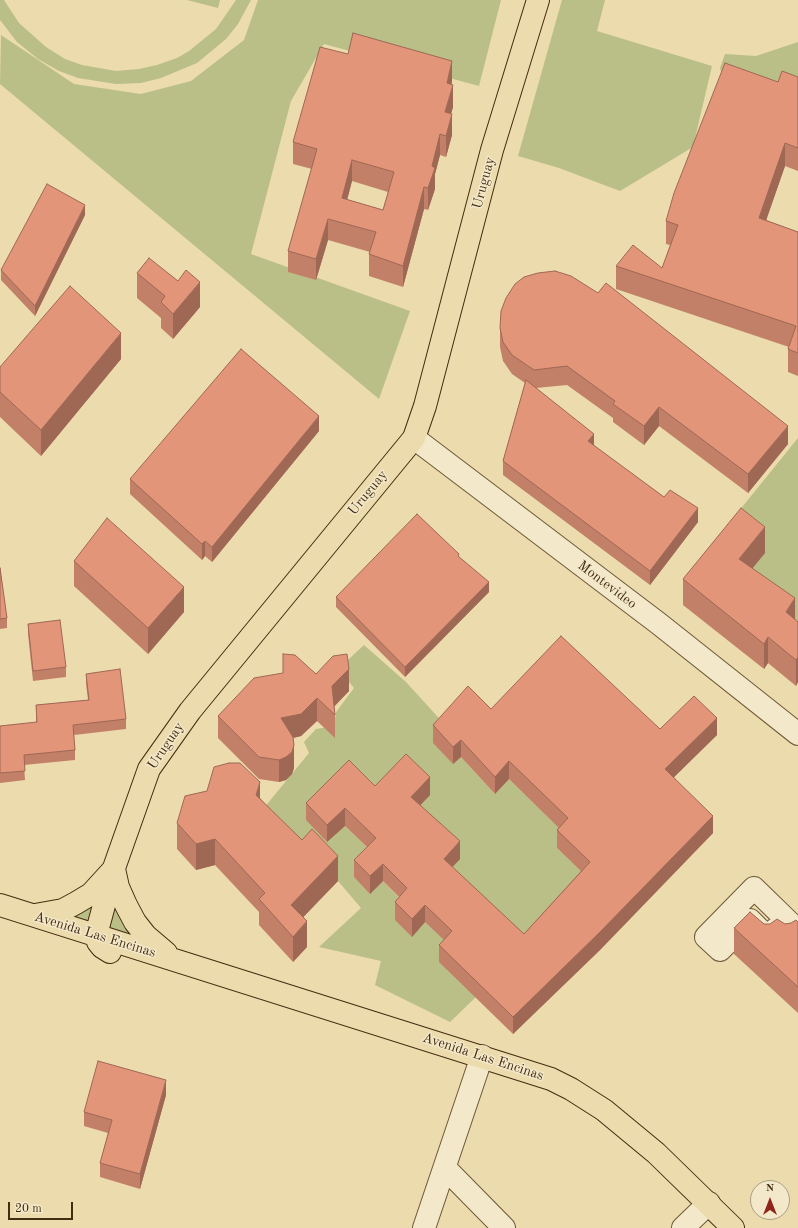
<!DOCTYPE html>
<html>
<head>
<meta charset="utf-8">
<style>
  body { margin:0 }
  #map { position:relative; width:798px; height:1228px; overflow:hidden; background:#ecdbad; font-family:"Old Standard TT",serif }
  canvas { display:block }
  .north { position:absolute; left:750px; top:1180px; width:40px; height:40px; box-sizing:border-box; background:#f3e8ca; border:1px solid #ad9d80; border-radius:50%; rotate:0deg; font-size:11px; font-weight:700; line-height:16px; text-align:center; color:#432c10 }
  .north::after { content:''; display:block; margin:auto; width:14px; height:18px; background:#8f2418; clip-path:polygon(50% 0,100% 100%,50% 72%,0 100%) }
  .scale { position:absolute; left:8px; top:1202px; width:65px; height:18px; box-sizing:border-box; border:2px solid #432c10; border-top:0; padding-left:5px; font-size:12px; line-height:14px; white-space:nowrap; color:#432c10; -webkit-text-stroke:3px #f3e8ca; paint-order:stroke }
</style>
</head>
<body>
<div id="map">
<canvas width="798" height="1228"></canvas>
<div class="north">N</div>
<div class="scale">20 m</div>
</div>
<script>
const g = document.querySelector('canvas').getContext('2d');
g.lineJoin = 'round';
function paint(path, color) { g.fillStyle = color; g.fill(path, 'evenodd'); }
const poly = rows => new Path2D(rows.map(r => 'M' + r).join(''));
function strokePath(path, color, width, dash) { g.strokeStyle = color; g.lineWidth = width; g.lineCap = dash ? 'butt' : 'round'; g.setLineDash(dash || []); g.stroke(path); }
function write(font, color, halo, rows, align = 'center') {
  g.font = font + ' "Old Standard TT",serif'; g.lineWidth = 3; g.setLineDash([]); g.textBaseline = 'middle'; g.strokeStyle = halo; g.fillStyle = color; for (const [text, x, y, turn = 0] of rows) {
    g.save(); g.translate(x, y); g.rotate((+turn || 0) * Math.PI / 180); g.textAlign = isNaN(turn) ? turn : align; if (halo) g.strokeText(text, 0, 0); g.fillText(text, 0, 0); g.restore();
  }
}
const green = poly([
  [0,0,4,0,19,23,46,47,65,59,82,65,116,71,139,69,157,65,177,58,189,51,216,29,236,0,251,0,238,24,226,39,197,63,161,78,141,83,116,84,78,78,59,71,38,59,17,42,0,20],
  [187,0,220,0,218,8],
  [258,0,501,0,479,86,324,44,291,101,251,254,410,311,379,399,0,84,1,35,74,84,141,94,191,81,244,40],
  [562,0,605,0,597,31,712,66,693,147,620,191,559,168,518,156],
  [798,42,798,100,725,86,720,68,725,54,756,56],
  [798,438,798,648,739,585,730,522],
  [364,645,406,682,447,727,453,764,461,757,495,794,509,779,568,836,557,848,571,861,601,867,524,952,349,778,327,842,345,826,376,856,370,894,383,881,407,906,427,919,452,948,476,997,450,1022,375,985,381,961,319,947,361,908,338,881,263,809,309,753,304,742,316,729,334,726,336,712,354,688,338,669],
  [113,881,137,936,102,931],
  [106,885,92,929,62,916]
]);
const minor = poly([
  [414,438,658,623,798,734],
  [754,888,795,928,787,937,777,928,767,937,750,920,720,950,706,937,754,888],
  [445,1168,504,1228],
  [424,1228,482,1056],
  [683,1228,709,1203]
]);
const major = poly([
  [114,869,118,887,126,905,135,922,146,936,166,953],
  [0,905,551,1079,571,1089,604,1110,656,1153,733,1228],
  [35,915,63,910,76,903,91,894,112,871],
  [110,952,102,947,98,942,96,935,114,868,149,769,190,711,414,438,425,406,492,150,538,0]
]);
const wall = poly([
  [798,77,798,171,785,166,766,220,798,232,798,376,788,372,788,349,789,347,616,289,616,266,662,268,670,245,666,244,666,221,778,82],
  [452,82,451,85,453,107,451,114,452,135,446,157,440,155,435,174,435,189,428,210,424,209,403,287,369,276,369,254,370,252,328,240,316,280,288,272,288,251,312,169,293,164,293,142],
  [352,181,388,192,383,210,347,200],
  [85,215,35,316,1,280,1,270],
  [137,273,200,307,173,339,161,328,161,318,137,298],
  [500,328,788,444,748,493,659,426,644,445,613,422,613,418,567,385,536,388,594,446,698,522,650,585,503,475,503,461,525,383,512,374,503,361,500,347],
  [121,359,41,456,0,417,0,367],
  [319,431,212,562,205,556,202,560,130,494,130,479],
  [765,553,752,568,795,620,798,622,798,682,796,686,768,663,764,669,683,605,683,579],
  [459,557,489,592,405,677,336,607,336,597],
  [74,561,184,612,148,654,74,586],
  [0,568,7,618,7,628,0,629],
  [28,624,66,667,66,677,33,681,28,634],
  [86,674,126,719,126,729,74,735,75,750,75,760,24,765,25,780,0,783,0,726,36,723,36,705,88,700,86,683],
  [316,674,349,691,334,706,335,715,335,738,317,721,301,736,293,738,294,768,292,774,286,780,279,782,259,779,218,738,218,716],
  [491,709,717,735,674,777,713,833,600,950,513,1034,439,962,439,945,444,940,425,922,412,937,395,920,395,902,399,897,383,881,370,894,354,877,354,860,367,847,345,826,327,842,306,820,306,803,375,786,430,795,420,805,460,859,452,867,524,934,581,871,557,848,557,830,559,828,509,779,495,794,461,757,453,764,433,743,433,725],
  [260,798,338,881,303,917,307,947,293,962,259,925,259,912,215,865,196,870,177,849,177,823],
  [798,922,798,1013,734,954,734,928,764,924,785,924],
  [166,1095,140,1189,100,1177,100,1163,108,1133,84,1126,84,1112]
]);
const shadedWall = poly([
  [452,61,452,82,447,105,447,83],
  [453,85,453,107,445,134,445,112],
  [452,114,452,135,446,157,446,136],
  [440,134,440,155,435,174,435,189,428,210,428,188,432,166],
  [785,143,785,166,759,241,759,218],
  [352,160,352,181,342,219,342,198],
  [424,187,424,209,403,287,403,266],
  [85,205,85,215,35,316,35,306],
  [328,219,328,240,316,280,316,259],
  [200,282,200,307,173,339,173,314],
  [121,333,121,359,41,456,41,430],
  [659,407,659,426,644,445,644,426],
  [319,416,319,431,212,562,212,547],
  [788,426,788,444,748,493,748,474],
  [594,434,594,448,588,441],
  [698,508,698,522,650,585,650,571],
  [765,527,765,553,739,585,739,559],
  [205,541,205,556,202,560,202,544],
  [489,582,489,592,405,677,405,667],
  [184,587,184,612,148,654,148,628],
  [795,598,795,624,786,612],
  [768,637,768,663,764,669,764,644],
  [798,657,798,682,796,686,796,660],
  [349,669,349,691,332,709,332,686],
  [317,698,317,721,301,736,281,741,281,718],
  [717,718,717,735,665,786,665,769],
  [461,740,461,757,453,764,453,747],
  [294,745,294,768,292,774,286,780,279,782,279,760],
  [509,761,509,779,495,794,495,777],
  [430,777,430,795,411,815,411,797],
  [260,782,260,807,256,795],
  [345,808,345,826,327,842,327,825],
  [713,816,713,833,600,950,513,1034,513,1017],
  [215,839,215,865,196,870,196,844],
  [460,841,460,859,444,876,444,859],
  [338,856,338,881,291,930,291,905],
  [383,864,383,881,370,894,370,876],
  [425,905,425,922,412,937,412,919],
  [307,921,307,947,293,962,293,937],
  [166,1080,166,1095,140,1189,140,1174]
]);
const building = poly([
  [353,33,452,61,447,83,453,85,445,112,452,114,446,136,440,134,432,166,435,168,428,188,424,187,403,266,369,254,376,232,328,219,316,259,288,251,317,149,293,142,320,47,348,54,353,33],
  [352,160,394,172,383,210,342,198,352,160],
  [725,63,778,82,782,71,798,77,798,148,785,143,759,218,798,232,798,353,788,349,796,326,616,266,633,245,662,268,678,225,666,221,674,193,725,63],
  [47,184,85,205,35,306,1,270,47,184],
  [149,258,178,281,186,270,200,282,173,314,161,302,165,296,137,273,149,258],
  [555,271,571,276,598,293,606,283,788,426,748,474,659,407,644,426,613,404,615,401,567,366,534,370,512,355,503,342,500,328,501,311,506,298,515,284,524,277,538,273,555,271],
  [70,286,121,333,41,430,0,392,0,367,70,286],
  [241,349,319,416,212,547,205,541,202,544,130,479,241,349],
  [526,380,594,434,588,441,664,497,670,490,698,508,650,571,503,461,526,380],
  [741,508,765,527,739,559,795,598,786,612,798,622,798,657,796,660,768,637,764,644,683,579,741,508],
  [417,514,459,554,458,556,489,582,405,667,336,597,417,514],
  [107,518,184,587,148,628,74,561,107,518],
  [0,568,7,618,0,619,0,568],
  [60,620,66,667,33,671,28,624,60,620],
  [561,636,660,729,694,696,717,718,665,769,713,816,600,932,513,1017,439,945,452,931,425,905,412,919,395,902,407,888,383,864,370,876,354,860,376,838,345,808,327,825,306,803,349,760,375,786,406,754,430,777,411,797,460,841,444,859,524,934,590,862,557,830,568,818,509,761,495,777,461,740,453,747,433,725,468,686,491,709,561,636],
  [283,654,295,655,316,674,333,656,347,654,349,669,332,686,335,715,317,698,301,714,281,718,293,737,294,745,292,752,286,757,279,760,259,757,218,716,254,678,283,673,283,654],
  [120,669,126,719,73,725,75,750,24,755,25,771,0,773,0,726,37,722,36,705,89,700,86,674,120,669],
  [229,763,240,763,260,782,256,795,302,840,312,829,338,856,291,905,307,921,293,937,259,899,265,893,215,839,196,844,177,823,185,796,207,791,214,767,229,763],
  [750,912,764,924,770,924,777,919,785,924,791,923,796,920,798,922,798,987,734,928,750,912],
  [98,1061,166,1080,140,1174,100,1163,112,1120,84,1112,98,1061]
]);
const streetNames = [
  ["Uruguay",484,183,-75],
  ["Uruguay",368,493,-51],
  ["Montevideo",607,585,37],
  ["Uruguay",166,746,-56],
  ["Avenida Las Encinas",95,935,17],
  ["Avenida Las Encinas",483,1057,18]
];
paint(green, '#babf88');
strokePath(minor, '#6d5837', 24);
strokePath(major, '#432c10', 24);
strokePath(minor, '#f3e8ca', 22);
strokePath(major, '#ecdbad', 22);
paint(wall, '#c28068');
paint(shadedWall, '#9e6855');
paint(building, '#e29579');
strokePath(building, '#9e6855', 1);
write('14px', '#432c10', '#f3e8ca', streetNames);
</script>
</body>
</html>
